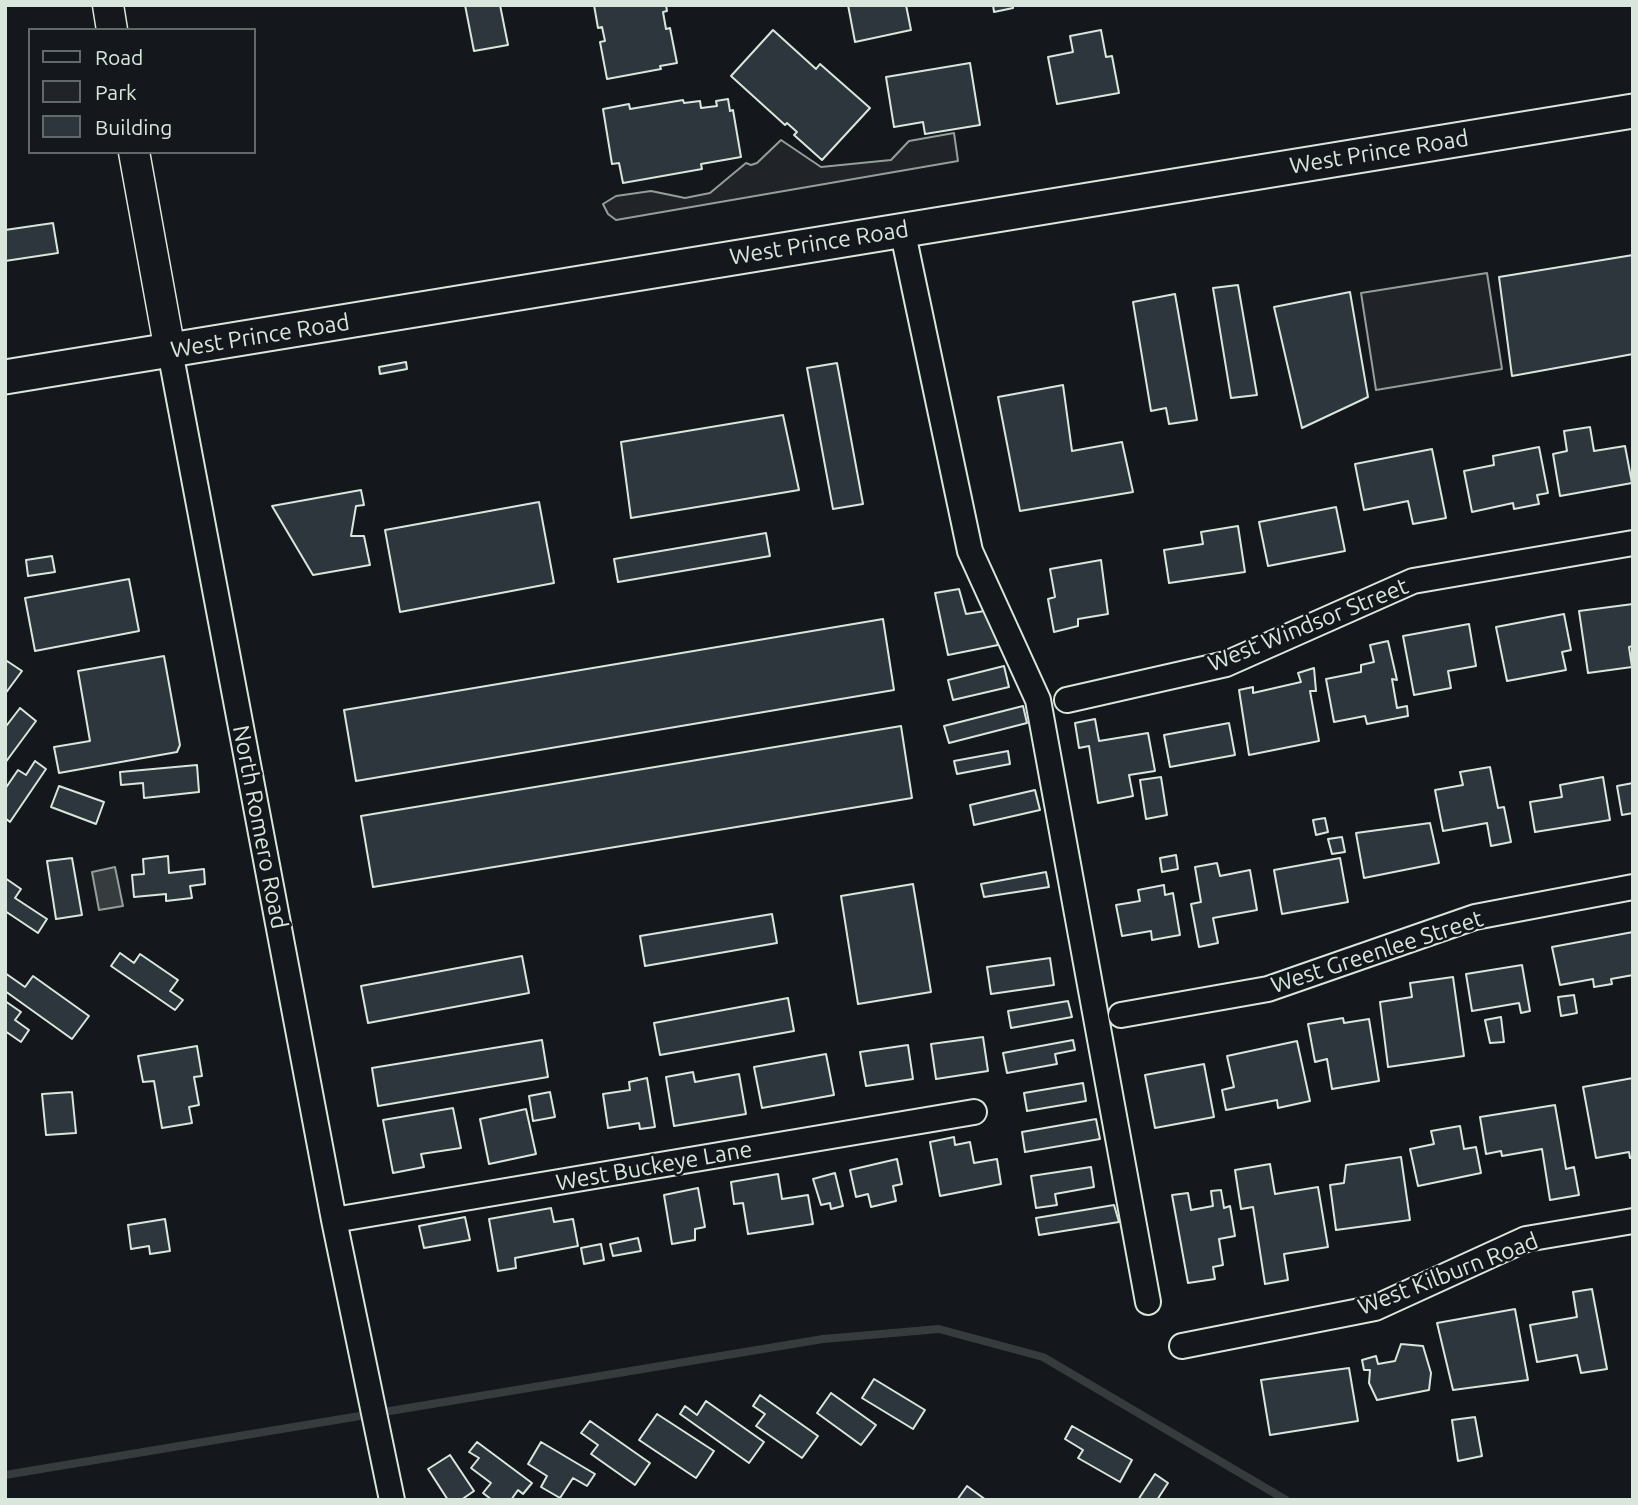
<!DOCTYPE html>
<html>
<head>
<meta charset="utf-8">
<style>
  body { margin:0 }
  #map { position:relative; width:1638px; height:1505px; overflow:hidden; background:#14181c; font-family:Ubuntu,sans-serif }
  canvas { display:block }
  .frame { position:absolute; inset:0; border:7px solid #d8e6dc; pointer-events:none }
  .legend { position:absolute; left:28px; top:28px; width:228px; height:126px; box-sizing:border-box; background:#14181c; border:2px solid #626a69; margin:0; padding:9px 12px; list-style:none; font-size:21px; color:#d8e6dc }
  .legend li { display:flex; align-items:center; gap:14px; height:35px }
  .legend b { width:35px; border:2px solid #626a69 }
</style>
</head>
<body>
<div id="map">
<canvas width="1638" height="1505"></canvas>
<div class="frame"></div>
<ul class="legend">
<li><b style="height:9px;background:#14181c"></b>Road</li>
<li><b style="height:19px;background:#202428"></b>Park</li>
<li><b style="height:19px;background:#2c363c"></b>Building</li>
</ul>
</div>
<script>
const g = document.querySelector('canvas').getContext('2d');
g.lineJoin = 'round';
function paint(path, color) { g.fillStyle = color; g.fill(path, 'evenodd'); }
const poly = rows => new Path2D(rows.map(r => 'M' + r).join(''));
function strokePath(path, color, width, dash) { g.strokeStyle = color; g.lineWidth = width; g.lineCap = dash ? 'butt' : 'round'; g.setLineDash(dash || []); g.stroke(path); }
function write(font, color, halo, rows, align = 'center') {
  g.font = font + ' Ubuntu,sans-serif'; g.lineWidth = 5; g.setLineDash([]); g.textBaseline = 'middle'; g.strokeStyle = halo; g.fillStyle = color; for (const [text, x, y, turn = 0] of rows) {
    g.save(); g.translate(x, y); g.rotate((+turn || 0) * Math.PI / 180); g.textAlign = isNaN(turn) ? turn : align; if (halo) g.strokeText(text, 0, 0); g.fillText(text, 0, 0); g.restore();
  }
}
const green = poly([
  [954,133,958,161,616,220,608,214,603,204,616,196,651,191,685,198,710,193,746,163,751,165,757,163,781,140,821,167,891,160,909,141,954,133],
  [1487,273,1502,369,1376,390,1361,293,1487,273]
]);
const water = poly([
  [115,867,123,906,99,910,92,872,115,867]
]);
const stream = poly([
  [5,1475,823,1339,939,1329,1043,1357,1286,1500]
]);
const building = poly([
  [465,5,500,5,508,45,474,51,465,5],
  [594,5,666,5,667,11,663,12,666,29,670,28,677,63,660,66,661,69,607,79,600,42,605,41,602,27,598,28,594,5],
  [848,5,906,5,911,30,855,42,848,5],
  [993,5,1013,5,1013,8,994,12,993,5],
  [773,30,816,69,820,64,870,108,822,160,794,135,797,132,787,123,785,125,731,76,773,30],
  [1101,30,1106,57,1112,56,1119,93,1057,104,1048,57,1073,52,1070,36,1101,30],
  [970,63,980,125,925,134,923,122,894,127,886,77,970,63],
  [728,99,730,111,733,110,741,157,701,164,702,169,623,183,619,163,612,164,603,109,629,104,630,109,683,100,684,103,700,101,701,108,717,106,716,101,728,99],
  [53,223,58,253,5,261,5,230,53,223],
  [1633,255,1633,354,1512,376,1499,277,1633,255],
  [1238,285,1257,395,1231,398,1213,288,1238,285],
  [1350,292,1368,397,1302,428,1274,307,1350,292],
  [1175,294,1197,420,1169,424,1166,408,1151,411,1133,302,1175,294],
  [406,362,407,369,380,374,379,367,406,362],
  [837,363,863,504,833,509,807,368,837,363],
  [1063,385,1072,451,1122,442,1133,492,1020,511,998,397,1063,385],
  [783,415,799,490,631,518,621,442,783,415],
  [1590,427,1594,451,1625,446,1632,483,1560,496,1553,454,1567,451,1564,431,1590,427],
  [1539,447,1548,493,1537,495,1539,504,1514,509,1513,503,1472,512,1464,471,1494,465,1493,456,1539,447],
  [1432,449,1446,518,1413,524,1408,501,1364,510,1355,464,1432,449],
  [361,490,364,505,356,506,351,536,364,536,370,565,313,575,272,506,361,490],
  [539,502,554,583,400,612,385,530,539,502],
  [1336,507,1345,551,1268,566,1259,522,1336,507],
  [1238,526,1245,572,1169,583,1164,550,1203,544,1201,532,1238,526],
  [766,533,770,556,618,582,614,559,766,533],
  [52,556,55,572,28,576,26,560,52,556],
  [1101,560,1108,614,1078,619,1078,626,1054,632,1048,599,1055,597,1050,569,1101,560],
  [129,579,139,631,35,651,25,598,129,579],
  [959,589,966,614,991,610,998,645,948,655,935,593,959,589],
  [1633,604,1633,646,1629,647,1632,667,1588,673,1579,611,1633,604],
  [1564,614,1571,650,1562,652,1566,670,1507,681,1496,627,1564,614],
  [883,619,894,690,356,781,344,710,883,619],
  [1469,624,1476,666,1448,671,1451,688,1414,695,1403,636,1469,624],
  [1388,641,1397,680,1392,679,1397,708,1407,706,1408,716,1367,724,1365,716,1334,722,1326,679,1361,672,1361,665,1374,662,1370,645,1388,641],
  [164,656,180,745,177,752,59,773,54,747,90,741,78,671,164,656],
  [7,661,22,671,5,694,5,664,7,661],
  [1004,666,1009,687,953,700,948,680,1004,666],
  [1314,668,1316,691,1310,691,1319,741,1249,755,1239,690,1253,687,1253,693,1301,682,1298,673,1314,668],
  [1023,706,1027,723,949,743,944,726,1023,706],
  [20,708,36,721,5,763,5,723,7,725,20,708],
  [1095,719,1099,741,1148,733,1155,771,1129,775,1133,796,1098,803,1089,746,1079,748,1075,723,1095,719],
  [1229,723,1235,755,1170,767,1164,735,1229,723],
  [901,726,912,798,373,887,361,816,901,726],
  [1008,751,1010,764,957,774,954,761,1008,751],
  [35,761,46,769,10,822,5,818,5,789,18,770,26,775,35,761],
  [197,765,199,792,144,798,143,783,121,785,120,772,197,765],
  [1490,767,1498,808,1504,807,1511,842,1491,846,1487,823,1443,831,1435,790,1463,785,1460,772,1490,767],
  [1161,777,1167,815,1146,819,1140,780,1161,777],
  [1603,777,1610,820,1535,832,1530,802,1562,797,1560,785,1603,777],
  [1633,783,1633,813,1622,815,1617,786,1633,783],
  [59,786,104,802,96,824,51,807,59,786],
  [1035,790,1040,810,974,825,970,805,1035,790],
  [1325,818,1328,832,1316,835,1313,820,1325,818],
  [1430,823,1439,863,1364,878,1356,833,1430,823],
  [1342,837,1345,852,1332,854,1328,839,1342,837],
  [1176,855,1178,869,1162,872,1160,858,1176,855],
  [168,856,169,873,204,869,205,884,190,886,192,898,166,901,166,894,134,897,132,875,144,874,143,859,168,856],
  [72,858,82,915,56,919,47,861,72,858],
  [1340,858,1348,902,1282,914,1274,870,1340,858],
  [1217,863,1220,876,1250,870,1257,910,1213,918,1218,943,1199,947,1191,904,1201,902,1195,867,1217,863],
  [1046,872,1049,887,984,897,981,884,1046,872],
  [5,878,21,889,15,898,47,919,38,933,5,911,5,878],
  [913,884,931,992,858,1004,841,896,913,884],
  [1164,885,1165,895,1173,893,1180,935,1152,940,1151,931,1122,936,1116,905,1140,901,1138,890,1164,885],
  [772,914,777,943,645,966,640,936,772,914],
  [1633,932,1633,975,1611,979,1612,984,1594,987,1593,979,1560,985,1552,947,1633,932],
  [120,953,134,963,140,954,178,980,170,991,183,1000,175,1010,111,966,120,953],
  [522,956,529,993,368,1023,361,986,522,956],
  [1050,958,1054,985,991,994,987,967,1050,958],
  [1522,965,1530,1011,1521,1013,1519,1003,1472,1011,1466,974,1522,965],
  [5,973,25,987,33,976,89,1016,72,1039,5,991,5,973],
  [1453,977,1464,1056,1388,1067,1380,1002,1412,997,1410,983,1453,977],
  [1574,995,1577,1013,1561,1016,1558,997,1574,995],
  [788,998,794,1031,660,1055,654,1023,788,998],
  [5,1001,21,1012,15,1020,29,1030,21,1042,5,1031,5,1001],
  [1068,1001,1072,1017,1011,1028,1008,1011,1068,1001],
  [1501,1017,1504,1042,1490,1043,1485,1020,1501,1017],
  [1343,1018,1344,1023,1369,1019,1379,1081,1332,1089,1327,1059,1315,1062,1308,1024,1343,1018],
  [983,1037,988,1071,936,1079,931,1044,983,1037],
  [542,1040,548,1077,378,1106,372,1068,542,1040],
  [1073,1040,1075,1050,1055,1054,1057,1064,1007,1073,1003,1053,1073,1040],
  [1297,1041,1310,1101,1278,1108,1277,1100,1226,1110,1222,1090,1234,1087,1227,1056,1297,1041],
  [908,1045,913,1079,866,1086,860,1052,908,1045],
  [197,1046,202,1076,194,1077,199,1105,189,1107,192,1123,162,1128,154,1081,143,1082,138,1056,197,1046],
  [826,1054,834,1095,762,1108,754,1067,826,1054],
  [1204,1064,1214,1117,1155,1128,1145,1075,1204,1064],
  [693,1072,695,1082,739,1074,746,1114,674,1126,666,1077,693,1072],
  [647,1078,655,1127,640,1129,639,1123,608,1128,603,1094,630,1090,629,1082,647,1078],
  [1633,1078,1633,1157,1630,1158,1629,1152,1596,1158,1583,1087,1633,1078],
  [1083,1083,1086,1101,1027,1111,1024,1093,1083,1083],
  [72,1092,76,1133,46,1135,42,1094,72,1092],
  [550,1092,555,1117,533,1121,529,1096,550,1092],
  [1555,1105,1566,1169,1574,1167,1579,1195,1550,1200,1542,1149,1502,1156,1501,1151,1486,1154,1480,1117,1555,1105],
  [453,1108,461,1148,421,1154,424,1167,393,1173,383,1120,453,1108],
  [526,1109,536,1154,489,1164,480,1119,526,1109],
  [1096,1119,1100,1139,1025,1152,1022,1132,1096,1119],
  [1460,1126,1464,1149,1476,1147,1481,1173,1418,1186,1410,1149,1434,1144,1431,1131,1460,1126],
  [954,1137,955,1145,970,1142,974,1163,997,1159,1001,1184,940,1196,930,1142,954,1137],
  [1401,1157,1410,1220,1336,1230,1330,1185,1344,1183,1346,1165,1401,1157],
  [897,1159,902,1184,893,1186,896,1201,871,1207,868,1194,856,1197,850,1170,897,1159],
  [1270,1164,1275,1194,1318,1187,1328,1247,1284,1254,1288,1280,1265,1284,1253,1207,1241,1209,1235,1170,1270,1164],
  [1091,1167,1094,1187,1055,1194,1057,1205,1036,1208,1031,1176,1091,1167],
  [835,1173,843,1206,831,1209,830,1203,821,1205,813,1179,835,1173],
  [778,1174,782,1199,808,1195,813,1224,748,1234,743,1203,734,1204,731,1182,778,1174],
  [698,1188,705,1227,695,1229,695,1240,672,1244,664,1195,698,1188],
  [1221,1190,1224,1208,1230,1206,1235,1236,1219,1239,1223,1265,1213,1267,1215,1279,1188,1283,1172,1195,1188,1193,1191,1210,1213,1206,1211,1191,1221,1190],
  [1114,1205,1119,1222,1039,1235,1036,1218,1114,1205],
  [551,1208,554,1222,573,1219,578,1246,515,1258,516,1268,498,1271,489,1219,551,1208],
  [465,1217,470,1240,424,1248,419,1226,465,1217],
  [165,1219,170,1251,150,1254,149,1246,131,1249,128,1225,165,1219],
  [638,1238,641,1251,613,1256,610,1244,638,1238],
  [601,1244,604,1260,584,1264,581,1248,601,1244],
  [1592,1289,1607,1369,1581,1373,1577,1355,1537,1362,1530,1325,1577,1317,1573,1292,1592,1289],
  [1515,1309,1528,1380,1453,1390,1437,1323,1515,1309],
  [1401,1344,1423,1346,1431,1373,1429,1390,1377,1400,1369,1383,1370,1370,1364,1370,1362,1360,1376,1356,1378,1364,1395,1361,1401,1344],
  [1349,1368,1358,1421,1270,1435,1261,1380,1349,1368],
  [874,1379,925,1410,913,1429,862,1398,874,1379],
  [831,1393,876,1425,861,1445,817,1413,831,1393],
  [760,1395,818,1436,802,1458,756,1426,765,1414,753,1406,760,1395],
  [706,1401,764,1442,749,1463,680,1414,685,1406,697,1415,706,1401],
  [657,1414,714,1451,696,1478,639,1440,657,1414],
  [1475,1417,1482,1456,1458,1461,1452,1420,1475,1417],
  [590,1421,650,1463,635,1485,591,1454,598,1445,581,1433,590,1421],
  [1072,1426,1132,1460,1120,1482,1078,1458,1083,1450,1065,1439,1072,1426],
  [477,1442,532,1483,523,1494,518,1490,511,1500,492,1500,483,1493,491,1483,471,1468,479,1458,469,1452,477,1442],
  [541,1442,595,1474,587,1486,573,1478,560,1498,541,1487,547,1476,528,1464,541,1442],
  [450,1455,474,1491,461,1500,448,1500,428,1469,450,1455],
  [1155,1474,1168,1483,1157,1500,1138,1500,1155,1474],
  [967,1486,986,1500,957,1500,967,1486]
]);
const minor = poly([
  [902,229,970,551,1038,700,1148,1302],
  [170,351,334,1220,392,1500],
  [1067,700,1226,664,1413,581,1633,543],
  [1121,1015,1268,989,1475,917,1633,887],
  [334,1220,974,1112],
  [1182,1346,1375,1308,1526,1239,1633,1221]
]);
const tertiary = poly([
  [108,5,112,30],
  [134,152,170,351]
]);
const secondary = poly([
  [5,377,1633,111]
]);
const streetNames = [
  ["West Prince Road",1379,152,-9],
  ["West Prince Road",819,243,-9],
  ["West Prince Road",260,336,-9],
  ["West Windsor Street",1308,625,-22],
  ["North Romero Road",260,827,79],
  ["West Greenlee Street",1377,952,-18],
  ["West Buckeye Lane",654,1166,-10],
  ["West Kilburn Road",1448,1274,-21]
];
paint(green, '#202428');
strokePath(green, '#939e99', 2);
paint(water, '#363b3e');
strokePath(water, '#939e99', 2);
strokePath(stream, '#363b3e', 8);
paint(building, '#2c363c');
strokePath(building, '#d8e6dc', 2);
strokePath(minor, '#d8e6dc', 28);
strokePath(tertiary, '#d8e6dc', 33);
strokePath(secondary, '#d8e6dc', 37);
strokePath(minor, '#14181c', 24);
strokePath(tertiary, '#14181c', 30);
strokePath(secondary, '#14181c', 33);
write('23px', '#d8e6dc', '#14181c', streetNames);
</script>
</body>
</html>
